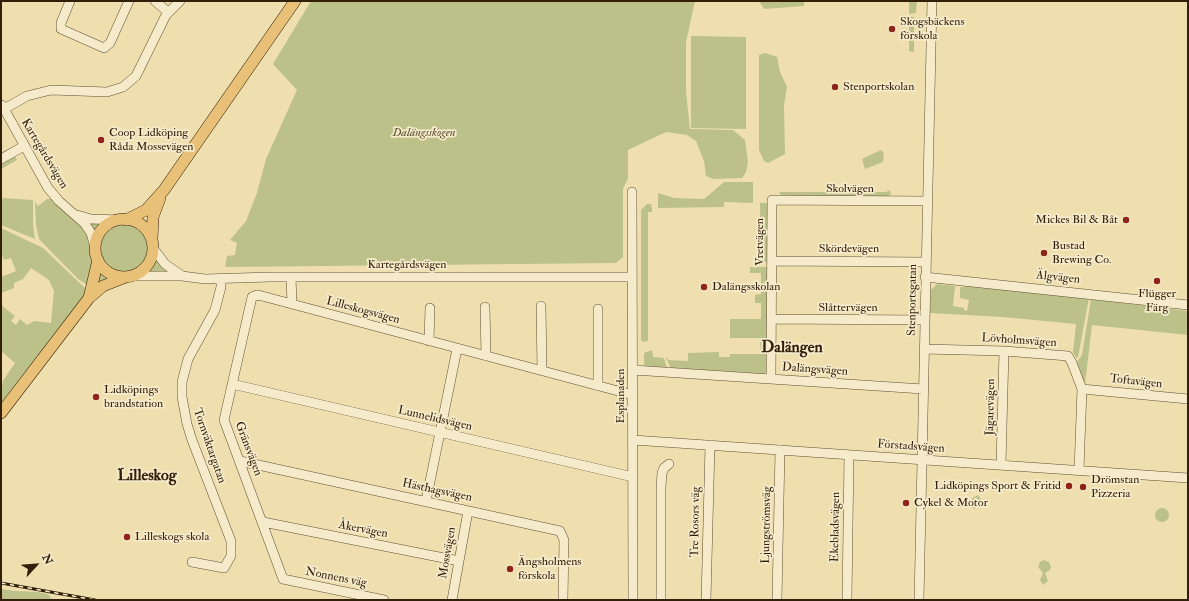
<!DOCTYPE html>
<html>
<head>
<meta charset="utf-8">
<style>
  body { margin:0 }
  #map { position:relative; width:1189px; height:601px; overflow:hidden; background:#efdfae; font-family:"IM FELL Double Pica",serif }
  canvas { display:block }
  .frame { position:absolute; inset:0; border:2px solid #311f0a; pointer-events:none }
  .north { position:absolute; left:16px; top:545px; width:40px; height:40px; -webkit-text-stroke:3px #f5eaca; paint-order:stroke; rotate:64deg; font-size:11px; font-weight:700; line-height:16px; text-align:center; color:#311f0a }
  .north::after { content:''; display:block; margin:auto; width:14px; height:18px; background:#311f0a; clip-path:polygon(50% 0,100% 100%,50% 72%,0 100%) }
</style>
</head>
<body>
<div id="map">
<canvas width="1189" height="601"></canvas>
<div class="frame"></div>
<div class="north">N</div>
</div>
<script>
const g = document.querySelector('canvas').getContext('2d');
g.lineJoin = 'round';
function paint(path, color) { g.fillStyle = color; g.fill(path, 'evenodd'); }
const poly = rows => new Path2D(rows.map(r => 'M' + r).join(''));
function strokePath(path, color, width, dash) { g.strokeStyle = color; g.lineWidth = width; g.lineCap = dash ? 'butt' : 'round'; g.setLineDash(dash || []); g.stroke(path); }
function write(font, color, halo, rows, align = 'center') {
  g.font = font + ' "IM FELL Double Pica",serif'; g.lineWidth = 3.5; g.setLineDash([]); g.textBaseline = 'middle'; g.strokeStyle = halo; g.fillStyle = color; for (const [text, x, y, turn = 0] of rows) {
    g.save(); g.translate(x, y); g.rotate((+turn || 0) * Math.PI / 180); g.textAlign = isNaN(turn) ? turn : align; if (halo) g.strokeText(text, 0, 0); g.fillText(text, 0, 0); g.restore();
  }
}
const green = poly([
  [311,1,695,1,686,42,686,92,690,129,733,130,745,140,748,162,746,172,742,178,713,179,706,176,704,161,696,141,687,135,666,132,628,150,628,178,623,189,623,257,616,263,225,267,227,256,235,255,237,243,230,240,246,221,257,193,266,159,297,90,273,64],
  [759,1,804,1,804,6,764,9],
  [909,1,917,1,916,13,909,14],
  [905,16,914,17,914,52,909,51,909,22],
  [691,36,746,37,746,129,691,128],
  [765,53,777,57,780,72,787,87,784,105,785,154,768,163,764,161,759,150,759,55],
  [881,150,884,153,883,162,865,169,862,159],
  [15,156,17,160,1,169,1,163],
  [724,182,753,182,753,203,724,202,724,207,658,208,658,193,674,198,704,199],
  [890,190,891,194,888,197,781,196,779,192,886,192],
  [3,198,33,200,33,224,35,239,1,225,1,201],
  [47,199,51,199,80,223,90,240,94,258,90,287,78,279,39,239,36,225,35,202,38,206],
  [760,203,767,203,767,262,758,263,758,255,761,254],
  [647,204,651,204,652,208,652,212,648,212,648,341,643,342,641,340,641,210],
  [87,221,103,224,96,235],
  '98 248a26 26 0 1 1 52 0a26 26 0 1 1-52 0Z',
  [1,228,43,248,88,291,1,406,1,386,3,383,2,382,15,363,1,351,1,305,15,316,11,321,16,325,20,319,27,325,34,321,51,323,54,291,49,280,31,268,23,279,14,283,14,288,1,293,1,277,16,271,11,258,4,260,1,252],
  [155,257,172,273,147,272],
  [750,267,768,267,766,372,764,374,671,368,666,358,668,358,668,360,688,361,688,353,719,352,719,357,730,357,730,354,761,354,760,338,730,338,730,319,761,319,761,303,755,303,755,295,761,294,761,273,750,273],
  [100,269,102,269,114,278,97,285],
  [937,284,955,286,953,306,964,308,964,310,967,311,969,300,960,298,960,287,965,287,965,285,1089,298,1078,357,1076,358,1073,352,1076,324,1003,317,930,313,931,290],
  [1091,299,1188,311,1188,335,1092,325,1085,384,1077,362,1082,355],
  [652,350,653,357,664,358,667,368,648,367,644,365,644,353],
  [978,495,984,503,974,509,972,506,973,503,971,499],
  '1155 515a7 7 0 1 1 14 0a7 7 0 1 1-14 0Z',
  [1044,560,1049,562,1051,567,1050,570,1045,573,1048,581,1043,585,1040,580,1043,573,1038,567,1040,562],
  [1,589,15,591,37,592,48,594,51,598,50,600,1,600]
]);
const minor = poly([
  [70,1,61,23,61,29,104,48,110,43,129,1],
  [155,1,168,12],
  [2,105,48,188,59,201,85,224,91,233,95,247],
  [4,109,27,96,51,90,107,92,123,87,136,76,166,15,180,1],
  [1,159,24,146],
  [632,192,633,600],
  [77,215,91,219,119,220],
  [153,248,165,264,181,275],
  [772,261,926,262],
  [132,276,182,276,205,279,270,277,632,277],
  [291,277,292,304],
  [925,277,1188,305],
  [541,306,542,370],
  [485,307,486,356],
  [598,309,598,386],
  [772,319,924,320],
  [429,341,430,308],
  [924,349,1004,351,1068,356,1072,363,1082,389,1079,470],
  [633,370,923,389],
  [771,379,772,200,927,201],
  [232,384,633,477],
  [1082,389,1188,399],
  [633,440,1188,478],
  [240,461,560,531,564,540,563,600],
  [1001,465,1004,351],
  [426,501,457,349],
  [263,522,459,561],
  [192,562,224,568,231,556,231,541,192,440,187,424,182,397,182,382,188,359,215,310,221,287,221,279],
  [384,600,283,579,224,420,252,297,257,295,262,296,633,395],
  [452,600,468,511],
  [661,600,661,487,662,473,664,468,669,464],
  [706,600,710,445],
  [777,600,780,450],
  [847,600,849,455],
  [919,600,932,1]
]);
const major = poly([
  '95 248a29 29 0 1 1 58 0a29 29 0 1 1-58 0Z',
  [126,220,146,210,164,190,295,1],
  [152,240,153,217,160,198],
  [89,298,98,260],
  [1,413,89,298,103,286,126,277]
]);
const rail = poly([
  [1,583,95,600]
]);
const markers = [
  [892,29,4,"#8f2418"],
  [835,87,4,"#8f2418"],
  [101,140,4,"#8f2418"],
  [1126,220,4,"#8f2418"],
  [1044,253,4,"#8f2418"],
  [1157,281,4,"#8f2418"],
  [704,287,4,"#8f2418"],
  [96,397,4,"#8f2418"],
  [1069,486,4,"#8f2418"],
  [1083,487,4,"#8f2418"],
  [906,503,4,"#8f2418"],
  [127,537,4,"#8f2418"],
  [510,569,4,"#8f2418"]
];
const poiNames = [
  ["Skogsbäckens",900,22],
  ["förskola",900,36],
  ["Stenportskolan",843,87],
  ["Coop Lidköping",109,133],
  ["Råda Mossevägen",109,147],
  ["Mickes Bil & Båt",1118,220,"right"],
  ["Bustad",1052,246],
  ["Brewing Co.",1052,260],
  ["Dalängsskolan",712,287],
  ["Flügger",1157,294,"center"],
  ["Färg",1157,308,"center"],
  ["Lidköpings",104,390],
  ["brandstation",104,404],
  ["Drömstan",1091,480],
  ["Pizzeria",1091,494],
  ["Lidköpings Sport & Fritid",1061,486,"right"],
  ["Cykel & Motor",914,503],
  ["Lilleskogs skola",135,537],
  ["Ängsholmens",518,562],
  ["förskola",518,576]
];
const parkNames = [
  ["Dalängsskogen",424,133]
];
const streetNames = [
  ["Kartegårdsvägen",44,154,59],
  ["Skolvägen",850,189],
  ["Vretvägen",760,242,-90],
  ["Skördevägen",849,249],
  ["Kartegårdsvägen",407,265],
  ["Älgvägen",1058,278,6],
  ["Stenportsgatan",913,300,-89],
  ["Slåttervägen",848,308],
  ["Lilleskogsvägen",363,311,15],
  ["Lövholmsvägen",1019,341,4],
  ["Dalängsvägen",815,370,4],
  ["Toftavägen",1136,382,6],
  ["Esplanaden",621,396,-90],
  ["Jägarevägen",991,407,-89],
  ["Lunnelidsvägen",435,419,13],
  ["Tornväktargatan",209,446,71],
  ["Förstadsvägen",911,447,4],
  ["Gränsvägen",248,449,69],
  ["Hästhagsvägen",437,491,12],
  ["Tre Rosors väg",696,522,-89],
  ["Ljungströmsväg",767,525,-89],
  ["Ekebladsvägen",836,527,-89],
  ["Åkervägen",363,530,11],
  ["Mossvägen",448,553,-80],
  ["Nonnens väg",336,578,11]
];
const districtNames = [
  ["Dalängen",792,349],
  ["Lilleskog",147,477]
];
paint(green, '#bbc189');
strokePath(minor, '#604f33', 10);
strokePath(major, '#311f0a', 12);
strokePath(minor, '#f5eaca', 9);
strokePath(major, '#e8c077', 11);
strokePath(rail, '#311f0a', 3);
strokePath(rail, '#f5eaca', 1.5, [4.5]);
for (const [x, y, r, color] of markers) { const dot = new Path2D(); dot.arc(x, y, r, 0, 2 * Math.PI); g.fillStyle = color; g.fill(dot); strokePath(dot, '#f5eaca', 1.5); }
write('12px', '#311f0a', '#f5eaca', poiNames, 'left');
write('italic 12px', '#5a5030', '#f5eaca', parkNames);
write('12px', '#311f0a', '#f5eaca', streetNames);
write('bold 16px', '#311f0a', '#f5eaca', districtNames);
</script>
</body>
</html>
